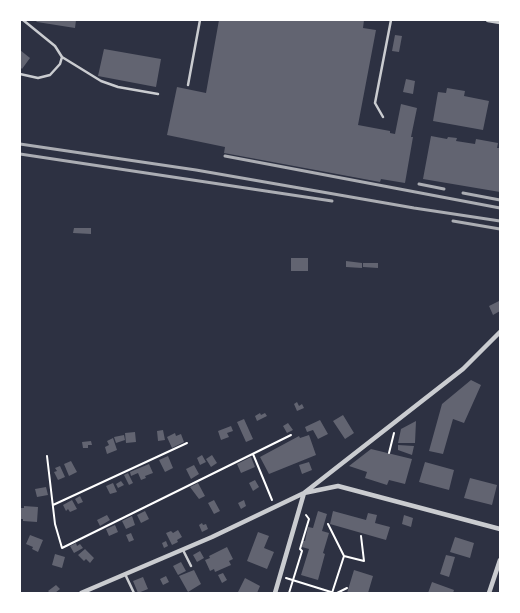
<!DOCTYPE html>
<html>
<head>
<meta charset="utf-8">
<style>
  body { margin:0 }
  #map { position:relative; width:520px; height:613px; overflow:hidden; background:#2d3142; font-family:Jost,sans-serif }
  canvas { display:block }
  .frame { position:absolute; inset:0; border:21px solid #fff; pointer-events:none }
</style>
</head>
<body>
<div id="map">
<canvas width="520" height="613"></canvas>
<div class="frame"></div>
</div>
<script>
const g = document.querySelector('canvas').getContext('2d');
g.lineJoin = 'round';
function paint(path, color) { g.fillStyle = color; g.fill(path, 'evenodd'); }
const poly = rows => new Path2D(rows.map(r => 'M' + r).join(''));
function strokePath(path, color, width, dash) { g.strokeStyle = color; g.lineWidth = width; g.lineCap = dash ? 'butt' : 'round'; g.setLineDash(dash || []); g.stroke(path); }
const building = poly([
  [35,20,76,20,75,28,37,22],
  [219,20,364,20,363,28,376,30,358,125,390,131,390,133,395,134,401,104,417,108,411,137,413,137,405,183,381,179,380,182,224,153,225,147,167,135,177,87,206,93],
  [395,35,402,36,399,52,392,51],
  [104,49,161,59,156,87,98,76],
  [20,50,30,58,22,69,20,67],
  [406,79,415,81,413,94,403,92],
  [447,88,465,91,464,96,489,101,483,130,433,121,438,92,446,93],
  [431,136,447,139,448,137,457,138,456,141,475,144,476,139,498,143,497,148,500,148,500,192,423,179],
  [74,228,91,228,91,234,73,233],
  [291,258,308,258,308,271,291,271],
  [346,261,362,263,362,268,346,267],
  [363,263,378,263,378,268,363,267],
  [499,301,500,311,493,315,489,306],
  [471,380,481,385,464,423,453,419,443,454,429,451,442,404],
  [297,402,299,406,302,404,304,408,297,411,294,404],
  [260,413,261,415,265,413,267,416,257,421,255,416],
  [343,415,354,433,345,439,333,421],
  [244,419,253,439,246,442,237,422],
  [320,420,328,434,318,439,313,430,307,432,305,427],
  [416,421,415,443,398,443,401,429],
  [288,423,293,430,287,433,283,426],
  [231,426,233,431,227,433,229,437,221,440,218,431],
  [163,430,165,440,158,441,157,431],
  [135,432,136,442,126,443,125,433],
  [175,433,176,436,181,434,184,442,172,448,167,437],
  [124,435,125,440,116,443,114,437],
  [309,435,316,455,269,474,260,457,299,436,300,438],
  [113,438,117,450,107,454,105,447,109,445,107,441],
  [91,441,92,445,88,445,88,448,83,448,82,442],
  [398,445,414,446,412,455,398,450],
  [371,449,412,459,405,484,389,480,387,485,365,478,367,472,349,466],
  [202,455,206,462,200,465,197,458],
  [212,455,217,463,211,467,206,459],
  [168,456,173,468,165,472,159,460],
  [251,457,255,467,241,473,237,464],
  [71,461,77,472,69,476,64,464],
  [309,462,312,470,302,474,299,465],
  [425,462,454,470,449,490,419,482],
  [149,464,153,473,145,476,146,478,141,480,138,473,131,476,130,472],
  [194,465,199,474,191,479,186,469],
  [60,466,65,477,58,480,54,472,57,471,55,468],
  [128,473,133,483,129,485,124,475],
  [470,478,497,485,492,505,464,498],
  [255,480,259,487,253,491,249,483],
  [121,481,124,485,118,488,116,484],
  [113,483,117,492,110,494,106,486],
  [198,483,205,496,199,499,190,487],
  [46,487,48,495,37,497,35,489],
  [80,496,83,502,78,504,75,499],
  [72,500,77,509,70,512,68,509,66,511,63,505],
  [214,500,220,511,214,514,208,503],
  [244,500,246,506,241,509,238,503],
  [24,506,38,507,37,522,23,521,23,519,20,519,20,508,24,508],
  [145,511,149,519,141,523,137,515],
  [318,511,327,514,322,531,329,533,323,553,325,554,318,580,301,575,309,549,302,547,303,541,305,541,308,527,313,528],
  [333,511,366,520,368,513,377,515,375,523,390,527,386,540,330,524],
  [107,515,110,520,100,526,97,520],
  [404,515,413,518,411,527,402,524],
  [132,516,135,525,126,529,122,521],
  [202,523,203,525,206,524,208,529,202,532,199,525],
  [115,525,118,532,109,536,106,529],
  [178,530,182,537,177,540,178,542,172,545,166,533,171,531,173,533],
  [258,532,269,536,264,548,274,552,267,569,247,561],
  [131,533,134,540,129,542,126,535],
  [30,535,43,540,38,552,32,549,33,547,26,544],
  [455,537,474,543,470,558,450,552],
  [166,541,168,546,164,548,162,543],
  [76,543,77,546,80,544,83,548,74,553,70,546],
  [227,547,233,559,229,561,231,565,215,572,214,569,210,571,205,560,210,558,209,556],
  [85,549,94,558,90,563,86,559,84,561,78,555],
  [200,551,204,558,197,562,193,555],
  [55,554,65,557,62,568,52,565],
  [446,555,455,557,449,577,440,574],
  [181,562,186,571,178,575,173,566],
  [194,570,201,584,188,592,179,576],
  [354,570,373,576,368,593,347,593],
  [223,573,227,580,222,583,218,575],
  [166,576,169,582,163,585,160,579],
  [143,577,148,589,138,593,133,581],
  [245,578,260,586,257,593,238,592],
  [432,582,454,590,453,593,428,593],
  [56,585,60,589,55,593,50,593,48,591]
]);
const path = poly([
  [389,453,394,433],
  [253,454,272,500],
  [47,456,55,524,62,548,291,435],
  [53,505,187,443],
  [328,524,344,556,332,593],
  [344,556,364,561,361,536],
  [286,578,331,592],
  [289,593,302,551,300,549,309,519,306,515],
  [337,593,347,588]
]);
const service = poly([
  [23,20,55,46,62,57,101,81,118,87,158,94],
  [20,74,38,78,50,75,60,64,62,57],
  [188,85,200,20],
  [383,117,375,103,391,20],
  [183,550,191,566],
  [125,574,134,593]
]);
const minor = poly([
  [488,20,500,22],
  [81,593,212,537,304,493,463,369,500,332],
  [275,593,304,493,338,486,500,529],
  [489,593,500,560]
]);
const rail = poly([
  [20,144,196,170,414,208,500,221],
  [20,154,332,201],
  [225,156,500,208],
  [419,184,444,189],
  [463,193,500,200],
  [453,221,500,229]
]);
paint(building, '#626471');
strokePath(path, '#fff', 2);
strokePath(service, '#caccd0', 2.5);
strokePath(minor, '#caccd0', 4.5);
strokePath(rail, '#abadb3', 3);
</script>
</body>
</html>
